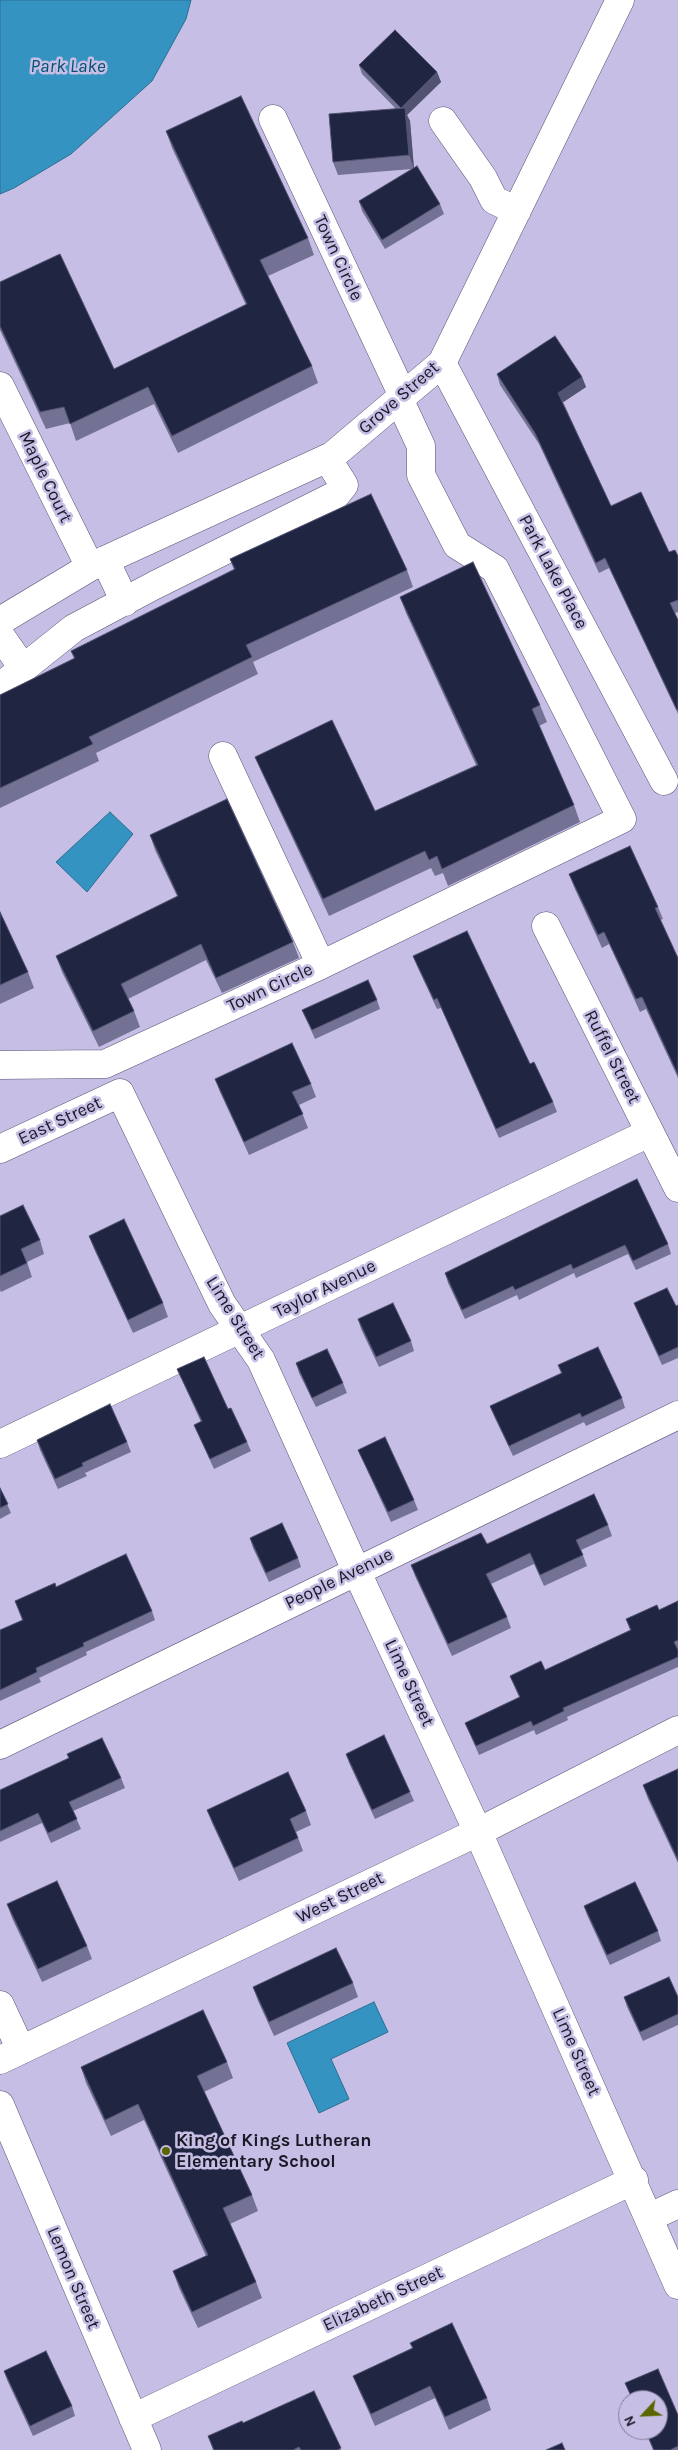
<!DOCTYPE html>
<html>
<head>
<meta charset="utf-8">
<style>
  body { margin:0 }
  #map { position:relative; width:678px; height:2450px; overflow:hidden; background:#c6bee5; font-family:Karla,sans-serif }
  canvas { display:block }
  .north { position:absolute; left:618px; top:2390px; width:50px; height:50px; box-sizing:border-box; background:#c6bee5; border:1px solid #827c99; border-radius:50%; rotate:245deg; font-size:14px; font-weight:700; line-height:20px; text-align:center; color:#1b1826 }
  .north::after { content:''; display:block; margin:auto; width:18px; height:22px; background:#5c6400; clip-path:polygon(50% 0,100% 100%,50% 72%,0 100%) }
</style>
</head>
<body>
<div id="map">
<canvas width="678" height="2450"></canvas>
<div class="north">N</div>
</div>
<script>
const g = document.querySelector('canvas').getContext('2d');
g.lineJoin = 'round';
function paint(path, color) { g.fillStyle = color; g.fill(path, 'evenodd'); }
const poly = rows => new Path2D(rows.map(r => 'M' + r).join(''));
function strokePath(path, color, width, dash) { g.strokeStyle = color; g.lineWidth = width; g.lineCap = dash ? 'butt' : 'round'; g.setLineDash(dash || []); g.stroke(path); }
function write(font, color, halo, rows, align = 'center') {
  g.font = font + ' Karla,sans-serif'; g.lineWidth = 5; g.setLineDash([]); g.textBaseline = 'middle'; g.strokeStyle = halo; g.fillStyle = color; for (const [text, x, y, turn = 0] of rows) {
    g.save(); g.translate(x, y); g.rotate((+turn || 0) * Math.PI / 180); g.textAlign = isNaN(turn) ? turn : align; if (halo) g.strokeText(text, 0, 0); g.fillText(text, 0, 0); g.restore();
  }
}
const water = poly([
  [0,0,191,0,186,19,152,81,71,154,14,188,0,194,0,0],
  [110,812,133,834,87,892,56,862,110,812],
  [374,2002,388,2032,331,2059,349,2099,319,2113,287,2043,374,2002]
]);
const minor = poly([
  [273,119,403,396],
  [443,121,483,178,494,200,517,211],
  [442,363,664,781],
  [0,386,90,567],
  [105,560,125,602],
  [0,621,90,567,332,456,442,363,620,0],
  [0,635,23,668],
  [0,687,74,628,155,585,336,495,344,485,327,458],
  [546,926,678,1188],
  [321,965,622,819,495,569,457,545,421,475,421,446,399,399],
  [0,1065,105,1064,321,965,223,756],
  [0,1149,120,1093,222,1304,261,1360,356,1570,478,1832,678,2285],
  [0,1444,649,1133],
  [0,1745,678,1415],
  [0,2005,21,2050],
  [0,2060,478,1832,678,1730],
  [0,2105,147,2450],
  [650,2217,678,2204],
  [133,2418,634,2180]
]);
const wall = poly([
  [359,65,437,72,441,82,407,115,410,121,414,168,440,204,444,214,385,249,362,211,359,201,412,169,338,175,333,162,396,109,362,74],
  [166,131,308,238,314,255,268,276,312,366,318,383,178,453,154,404,76,441,70,423,46,429,0,330,0,282,114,369,246,305,172,148],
  [497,374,582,377,586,387,563,402,611,506,669,552,678,556,678,612,675,613,678,620,678,714,609,568,599,573,539,444,500,385],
  [230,559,407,570,413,587,253,662,258,674,96,753,99,761,0,808,0,695,74,659,71,651,234,570],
  [400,597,540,705,547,722,539,726,574,805,580,822,448,886,443,873,435,876,431,868,329,916,262,773,255,757,375,811,476,765,406,613],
  [150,835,293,942,299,958,222,993,206,960,128,999,134,1011,140,1027,99,1047,62,972,56,956,177,896,155,850],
  [569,874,658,907,663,919,660,920,678,958,678,1078,646,1009,640,1012,609,944,602,948,574,887],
  [0,912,28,972,34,988,0,1004],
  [413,956,530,1064,553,1102,557,1112,499,1138,441,1008,437,1009,417,966],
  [377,1000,380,1009,315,1039,302,1010],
  [215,1079,311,1084,316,1097,299,1105,308,1128,249,1155,220,1092],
  [637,1179,668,1244,671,1254,636,1270,628,1254,576,1278,574,1273,519,1300,517,1295,465,1319,448,1283,445,1273],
  [0,1216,40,1240,44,1254,27,1262,32,1277,1,1292,0,1290],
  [89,1236,163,1303,168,1317,133,1333,94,1249],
  [634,1303,676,1306,678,1305,678,1358,662,1365,638,1313],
  [358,1319,411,1341,414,1351,379,1367,361,1329],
  [296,1363,343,1383,347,1393,316,1407,299,1373],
  [558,1365,622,1398,625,1408,586,1426,584,1422,513,1456,494,1416,490,1406,561,1373],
  [177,1369,247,1442,251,1451,214,1469,198,1434,194,1425,201,1422,181,1378],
  [37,1440,127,1442,131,1452,85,1473,87,1476,58,1489,40,1450],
  [358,1450,414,1500,418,1510,391,1522,362,1459],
  [0,1488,11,1513,0,1519],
  [608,1525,612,1536,581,1550,587,1566,544,1586,534,1564,491,1584,507,1617,511,1628,452,1656,415,1576,411,1565,487,1544],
  [250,1538,298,1558,301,1567,269,1582,253,1548],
  [56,1587,152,1611,155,1620,86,1652,87,1655,39,1678,41,1682,0,1701,0,1630,22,1620,15,1601],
  [678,1601,678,1667,567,1717,568,1720,536,1735,534,1730,479,1755,465,1723,519,1697,510,1676,545,1670,630,1630,626,1619,659,1610],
  [346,1754,410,1792,414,1801,375,1819,349,1763],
  [678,1769,678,1863,648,1799,643,1785],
  [121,1778,125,1788,73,1811,81,1829,51,1843,42,1823,0,1842,0,1790],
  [207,1810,306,1811,311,1825,296,1832,303,1851,239,1881,212,1823],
  [7,1904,87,1946,92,1959,42,1982,12,1918],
  [584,1906,658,1931,661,1941,610,1965,587,1915],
  [353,1983,358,1997,274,2036,258,2001,253,1987],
  [624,1997,678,1997,678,2025,643,2041,627,2007],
  [227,2062,233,2078,204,2092,252,2195,258,2211,230,2224,256,2282,262,2298,198,2328,179,2288,173,2271,206,2256,144,2120,111,2136,86,2083,81,2067],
  [410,2343,487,2398,491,2410,449,2430,435,2398,375,2426,358,2388,353,2376,412,2348],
  [658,2369,678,2415,678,2450,653,2450,645,2430,658,2430,658,2400,632,2400,625,2383],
  [4,2371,72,2406,75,2416,33,2436,7,2380],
  [314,2391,341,2450,213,2450,208,2436,243,2423]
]);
const shadedWall = poly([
  [437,72,441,82,407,115,410,121,414,169,409,155,401,108],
  [582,377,586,387,562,403,558,393]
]);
const building = poly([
  [395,30,437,72,401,108,359,65,395,30],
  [241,96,308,238,260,260,312,366,172,436,148,387,70,424,64,407,40,412,0,326,0,282,60,254,114,369,247,304,166,131,241,96],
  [405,108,409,155,333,162,329,114,405,108],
  [417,166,440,204,382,240,359,201,417,166],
  [555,336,582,377,558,393,611,506,641,492,669,552,675,550,678,556,678,600,670,603,678,620,678,710,677,710,605,558,596,563,535,433,497,374,555,336],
  [371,494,407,570,246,645,252,657,89,737,93,744,0,788,0,695,75,658,71,651,235,569,230,559,371,494],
  [473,562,540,705,532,709,574,805,442,869,437,856,429,860,425,851,323,899,255,757,332,720,375,811,478,765,400,597,473,562],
  [227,799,293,942,216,978,201,944,121,984,134,1011,93,1031,56,956,178,896,150,835,227,799],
  [630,846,658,907,655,908,678,958,678,1075,642,997,636,999,604,932,598,935,569,874,630,846],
  [0,912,28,972,0,985,0,912],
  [467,931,530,1064,534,1062,553,1102,496,1129,437,998,434,1000,413,956,467,931],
  [368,980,377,1000,312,1030,302,1010,368,980],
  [292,1043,311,1084,292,1092,303,1114,244,1142,215,1079,292,1043],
  [637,1179,668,1244,633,1261,625,1245,573,1269,571,1264,515,1290,513,1286,462,1310,445,1273,637,1179],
  [23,1205,40,1240,21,1249,27,1263,0,1276,0,1216,23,1205],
  [124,1219,163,1303,128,1320,89,1236,124,1219],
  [667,1288,676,1306,678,1305,678,1347,659,1356,634,1303,667,1288],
  [393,1303,411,1341,376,1357,358,1319,393,1303],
  [598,1347,622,1398,582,1417,580,1413,509,1446,490,1406,562,1373,558,1365,598,1347],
  [327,1349,343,1383,312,1398,296,1363,327,1349],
  [204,1357,228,1409,231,1408,247,1442,210,1459,194,1425,202,1421,177,1369,204,1357],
  [110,1404,127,1442,82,1463,83,1466,55,1479,37,1440,110,1404],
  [385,1437,414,1500,388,1512,358,1450,385,1437],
  [0,1488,8,1504,0,1508,0,1488],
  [594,1494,608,1525,576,1540,583,1555,540,1575,530,1553,486,1574,507,1617,448,1644,411,1565,481,1533,487,1544,594,1494],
  [282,1523,298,1558,266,1573,250,1538,282,1523],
  [126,1554,152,1611,83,1643,84,1646,36,1668,37,1672,0,1690,0,1630,23,1620,15,1601,55,1583,56,1587,126,1554],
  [678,1601,678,1640,674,1642,678,1650,678,1657,563,1708,564,1711,533,1726,531,1721,476,1746,465,1723,520,1697,510,1676,541,1661,545,1670,631,1630,626,1619,657,1605,659,1610,678,1601],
  [384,1735,410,1792,372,1810,346,1754,384,1735],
  [102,1738,121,1778,69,1802,77,1819,48,1833,38,1813,0,1831,0,1790,69,1758,67,1754,102,1738],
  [678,1769,678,1860,643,1785,678,1769],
  [288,1772,306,1811,290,1819,298,1838,234,1868,207,1810,288,1772],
  [57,1881,87,1946,38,1969,7,1904,57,1881],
  [635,1882,658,1931,607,1955,584,1906,635,1882],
  [336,1948,353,1983,269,2022,253,1987,336,1948],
  [669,1977,678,1997,678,2014,640,2032,624,1997,669,1977],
  [203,2010,227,2062,197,2076,252,2195,223,2208,256,2282,192,2312,173,2271,208,2255,138,2104,105,2120,81,2067,203,2010],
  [452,2323,487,2398,445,2417,430,2386,371,2414,353,2376,413,2348,410,2343,452,2323],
  [46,2351,72,2406,30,2426,4,2371,46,2351],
  [658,2369,678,2415,678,2446,670,2450,654,2450,645,2430,658,2430,658,2400,633,2400,625,2383,658,2369],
  [314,2391,341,2448,337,2450,301,2450,299,2447,293,2450,214,2450,208,2436,242,2421,243,2423,314,2391],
  [562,2443,565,2450,546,2450,562,2443]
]);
const markers = [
  [166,2151,5,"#5c6400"]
];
const streetNames = [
  ["Town Circle",338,258,65],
  ["Grove Street",399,398,-41],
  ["Maple Court",45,477,64],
  ["Park Lake Place",553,572,62],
  ["Town Circle",270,988,-25],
  ["Ruffel Street",612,1057,63],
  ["East Street",60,1121,-25],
  ["Taylor Avenue",325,1289,-26],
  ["Lime Street",235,1318,58],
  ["People Avenue",339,1579,-26],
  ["Lime Street",409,1683,65],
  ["West Street",340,1898,-26],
  ["Lime Street",576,2052,66],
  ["Lemon Street",73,2278,67],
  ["Elizabeth Street",383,2299,-25]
];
const poiNames = [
  ["King of Kings Lutheran",176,2141],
  ["Elementary School",176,2162]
];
const waterNames = [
  ["Park Lake",68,67]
];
paint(water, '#3593c2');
strokePath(water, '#2d6e93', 1);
strokePath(minor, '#5b5375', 29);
strokePath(minor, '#fff', 28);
paint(wall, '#737294');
paint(shadedWall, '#525373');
paint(building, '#202542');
strokePath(building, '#525373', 1);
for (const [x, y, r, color] of markers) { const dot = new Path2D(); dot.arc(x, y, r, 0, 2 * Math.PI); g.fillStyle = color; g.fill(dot); strokePath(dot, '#c6bee5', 2); }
write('18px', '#1b1826', '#c6bee5', streetNames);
write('bold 18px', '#1b1826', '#c6bee5', poiNames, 'left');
write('italic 19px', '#045172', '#c6bee5', waterNames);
</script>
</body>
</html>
